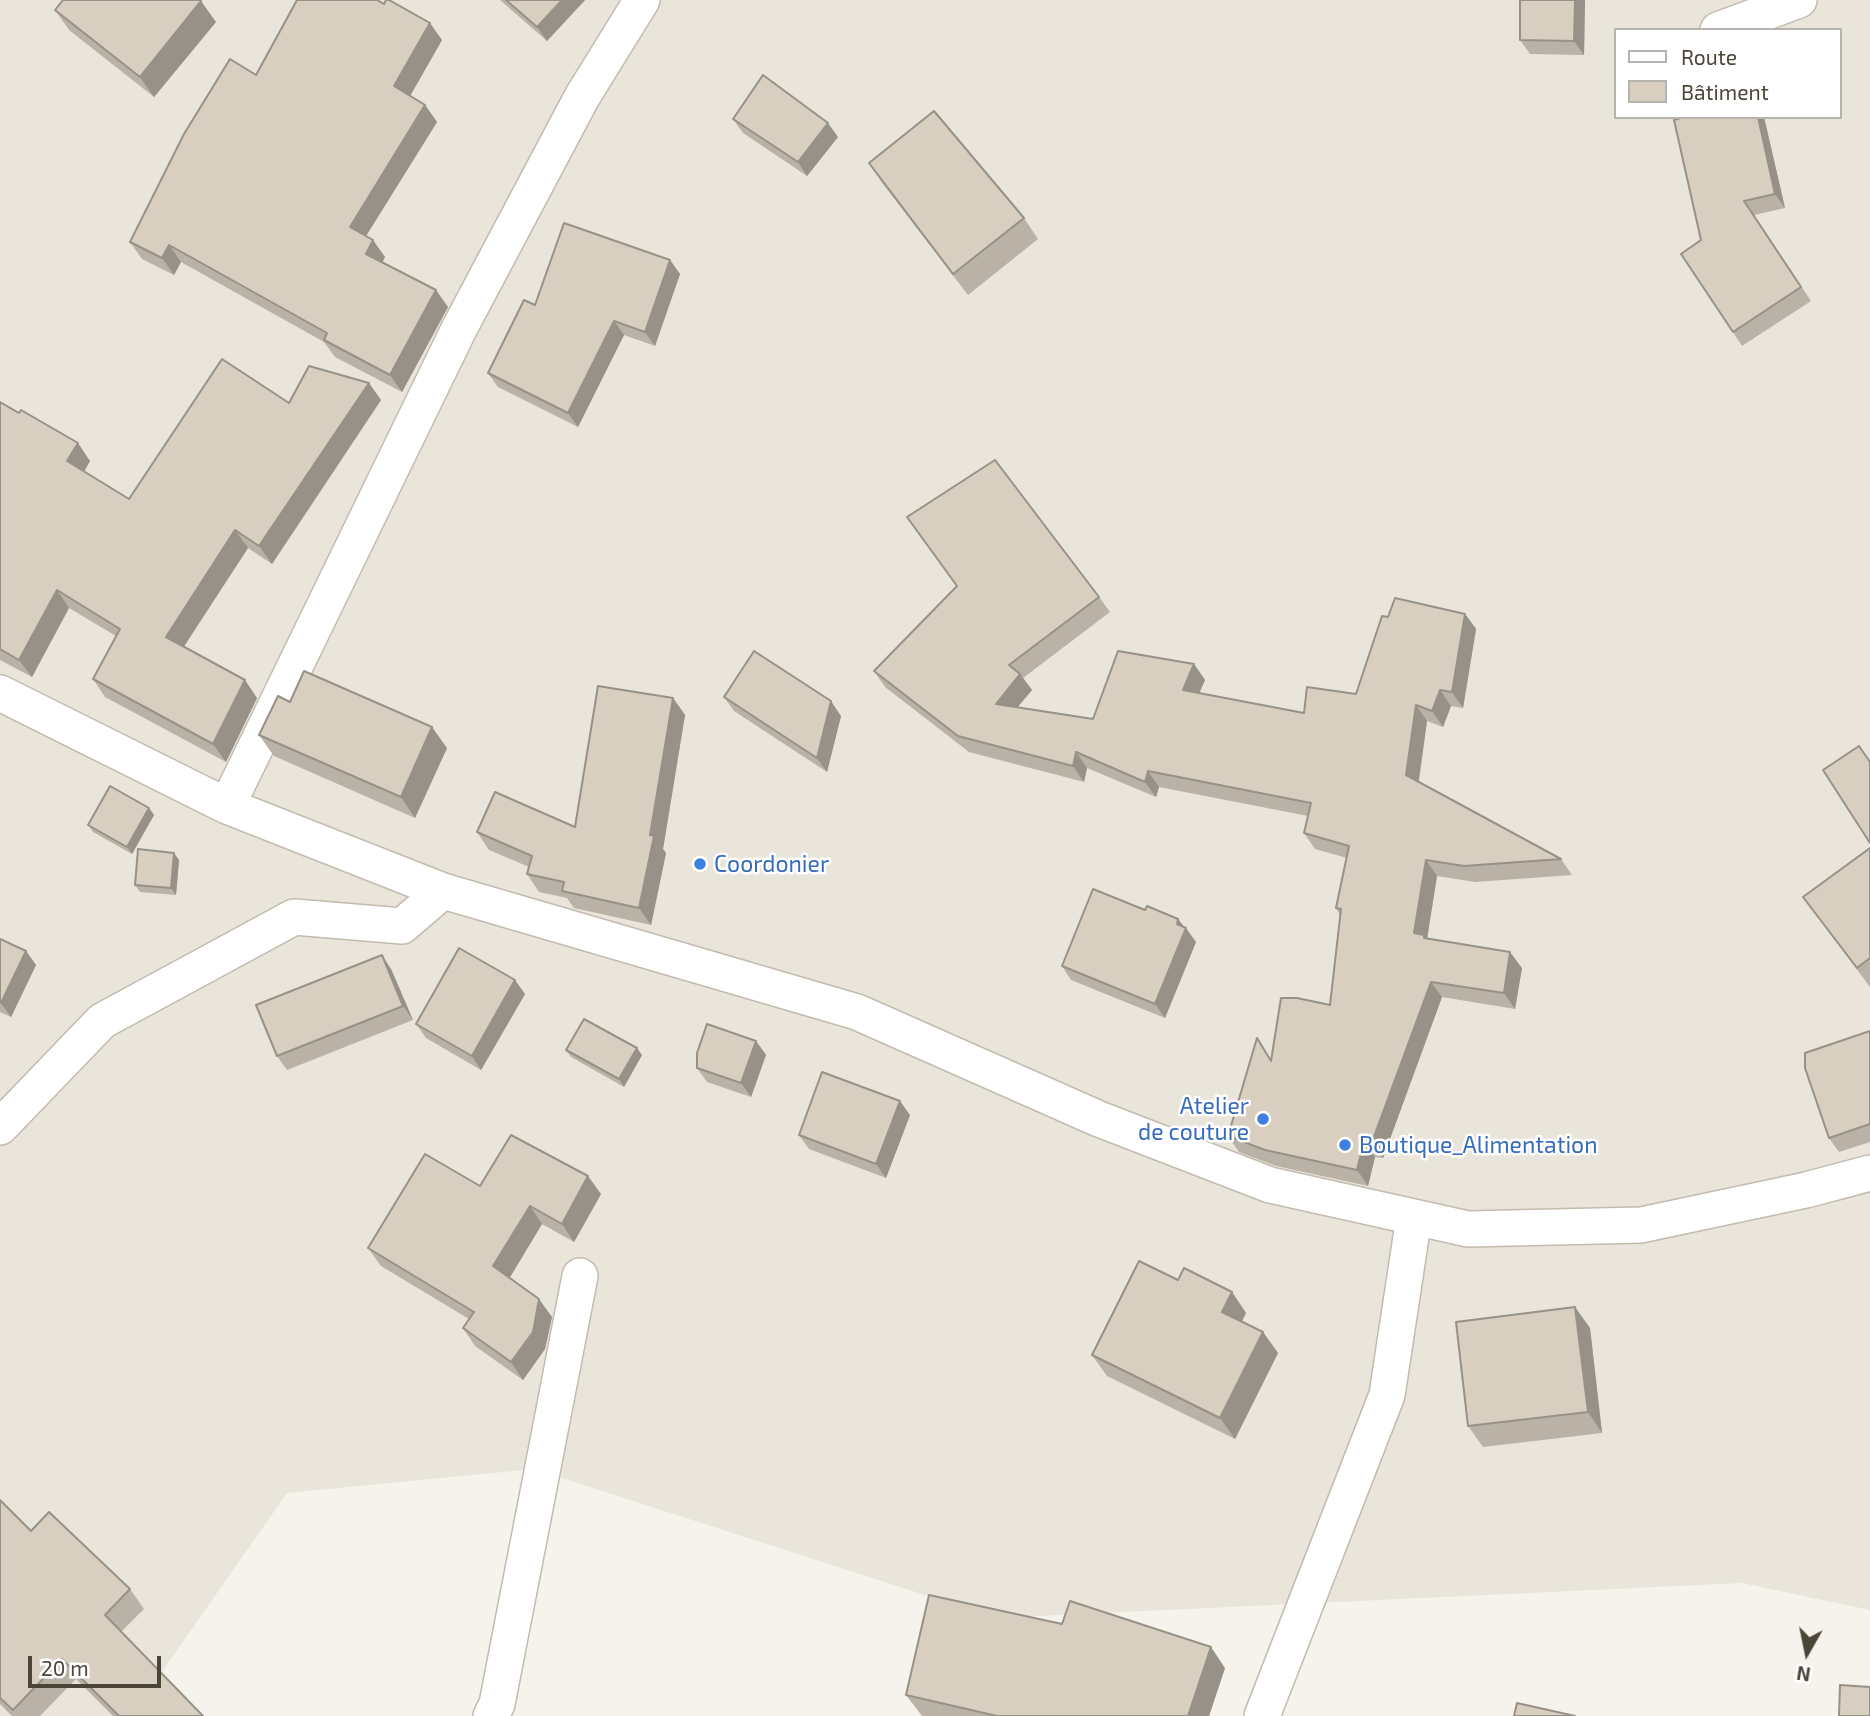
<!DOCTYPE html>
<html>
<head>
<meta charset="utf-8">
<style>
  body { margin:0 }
  #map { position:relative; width:1870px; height:1716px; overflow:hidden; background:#f6f3ec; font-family:"Exo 2",sans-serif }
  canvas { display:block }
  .legend { position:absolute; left:1614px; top:28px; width:228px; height:91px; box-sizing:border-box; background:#fff; border:2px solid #b7b4b0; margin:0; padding:9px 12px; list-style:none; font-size:21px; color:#4b4439 }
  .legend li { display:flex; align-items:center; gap:14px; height:35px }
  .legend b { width:35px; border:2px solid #b7b4b0 }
  .north { position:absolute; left:1772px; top:1618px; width:70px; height:70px; -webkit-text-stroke:5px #fff; paint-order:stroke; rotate:189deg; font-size:19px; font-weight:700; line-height:28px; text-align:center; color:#4b4439 }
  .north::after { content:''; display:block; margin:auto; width:24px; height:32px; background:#4b4439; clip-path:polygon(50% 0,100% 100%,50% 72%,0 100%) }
  .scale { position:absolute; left:28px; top:1656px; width:133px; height:32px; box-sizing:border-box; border:4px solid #4b4439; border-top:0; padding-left:9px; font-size:21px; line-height:24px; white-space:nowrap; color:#4b4439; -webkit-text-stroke:5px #fff; paint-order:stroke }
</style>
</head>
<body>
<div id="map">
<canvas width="1870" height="1716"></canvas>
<ul class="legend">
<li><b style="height:9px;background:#fff"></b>Route</li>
<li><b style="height:19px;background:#d8cfc1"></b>Bâtiment</li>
</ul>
<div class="north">N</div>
<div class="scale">20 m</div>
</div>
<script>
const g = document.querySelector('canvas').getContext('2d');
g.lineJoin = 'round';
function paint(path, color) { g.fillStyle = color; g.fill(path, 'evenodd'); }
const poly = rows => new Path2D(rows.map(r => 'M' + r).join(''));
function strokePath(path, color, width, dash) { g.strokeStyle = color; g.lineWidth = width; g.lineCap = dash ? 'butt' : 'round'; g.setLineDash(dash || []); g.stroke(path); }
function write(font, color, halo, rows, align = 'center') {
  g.font = font + ' "Exo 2",sans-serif'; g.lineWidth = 5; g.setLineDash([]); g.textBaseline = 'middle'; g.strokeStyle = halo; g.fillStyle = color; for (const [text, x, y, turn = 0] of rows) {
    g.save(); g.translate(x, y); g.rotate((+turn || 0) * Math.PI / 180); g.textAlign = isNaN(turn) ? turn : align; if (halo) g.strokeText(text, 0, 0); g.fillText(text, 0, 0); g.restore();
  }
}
const residential = poly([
  [0,0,1870,0,1870,1610,1742,1583,996,1618,534,1469,287,1493,131,1716,0,1716],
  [1616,30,1840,30,1840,117,1616,117]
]);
const minor = poly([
  [1718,30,1799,0],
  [0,693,227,806,443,891,857,1012,1099,1119,1270,1185,1468,1229,1641,1225,1806,1190,1870,1173],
  [227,806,459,329,582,97,642,0],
  [0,1127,102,1021,294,917,402,926,443,891],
  [491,1716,497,1704,580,1276],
  [1262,1716,1387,1395,1414,1217]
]);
const wall = poly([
  [500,0,585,0,547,41],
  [1520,0,1585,0,1584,55,1530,54,1520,40],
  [55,10,216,22,154,97,69,30],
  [442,40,410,96,425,105,437,122,366,236,385,257,382,262,448,307,402,392,335,357,324,342,181,262,174,275,142,259,130,242,256,75],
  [1764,117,1785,208,1754,215,1811,301,1742,346,1733,332,1701,240],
  [733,119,838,137,807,176,743,133],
  [869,163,1024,218,1038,239,968,295,883,184],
  [670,260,680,274,655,346,624,335,578,427,498,387,488,373,535,305],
  [381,400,272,564,248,548,184,647,257,698,226,762,105,697,93,679,116,636,69,608,32,677,0,660,0,402,90,461,84,471,129,499,289,403],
  [1099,597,1110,612,1023,678,1032,690,1017,707,1093,719,1194,664,1205,680,1199,693,1304,713,1356,694,1388,617,1465,614,1476,629,1463,708,1451,706,1443,727,1427,721,1419,782,1561,859,1572,875,1475,882,1437,876,1427,939,1522,968,1515,1009,1442,997,1383,1158,1375,1157,1368,1186,1276,1166,1239,1152,1228,1136,1272,1059,1330,1005,1340,915,1336,908,1347,858,1315,849,1304,833,1308,816,1159,787,1156,797,1087,768,1084,782,969,752,885,687,874,671],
  [724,697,841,716,827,772,734,711],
  [673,698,685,715,663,849,666,853,651,925,574,908,567,898,539,892,527,874,529,867,489,850,477,832,575,827],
  [290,702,447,748,415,818,274,756,259,735],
  [149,808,154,815,132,854,93,832,88,825],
  [1870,848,1870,987,1803,897],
  [179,860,176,895,140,892,135,885],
  [1145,910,1178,919,1196,942,1165,1018,1071,980,1062,966],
  [0,939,26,951,36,965,11,1017,0,1012],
  [391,969,413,1020,287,1070,277,1056],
  [525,994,481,1070,426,1038,416,1024],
  [1870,1031,1870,1142,1839,1152,1829,1138],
  [756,1041,766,1055,751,1097,707,1082,697,1068],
  [566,1050,642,1055,624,1087,571,1057],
  [910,1115,886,1178,809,1149,799,1135],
  [480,1186,601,1194,574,1242,542,1224,509,1278,552,1317,545,1349,523,1380,475,1346,463,1328,469,1319,381,1266,368,1248],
  [1178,1280,1232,1292,1246,1313,1242,1322,1263,1332,1278,1353,1235,1439,1107,1376,1092,1355],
  [1590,1328,1602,1433,1483,1447,1468,1426],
  [0,1500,31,1531,130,1589,144,1609,121,1632,203,1716,113,1716,76,1679,40,1716,12,1716,0,1704],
  [1225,1668,1209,1716,922,1716,906,1695]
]);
const shadedWall = poly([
  [562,0,585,0,547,41,537,27],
  [1575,0,1585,0,1584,55,1574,41],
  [201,1,216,22,154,97,140,77],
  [430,23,442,40,406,103,394,86],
  [425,105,437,122,361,244,350,227],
  [1758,117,1764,117,1785,208,1775,194],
  [828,123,838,137,807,176,798,162],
  [373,240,385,257,378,271,366,254],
  [169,245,181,262,174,275,162,258],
  [670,260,680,274,655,346,645,332],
  [436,290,448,307,402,392,390,375],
  [614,321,624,335,578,427,568,413],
  [369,383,381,400,272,564,259,546],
  [78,443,90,461,80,479,67,461],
  [235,530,248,548,178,655,166,637],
  [57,590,69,608,32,677,19,660],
  [1465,614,1476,629,1463,708,1452,692],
  [1194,664,1205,680,1194,705,1183,690],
  [1020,674,1032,690,1007,720,996,704],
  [245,680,257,698,226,762,213,744],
  [1440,690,1451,706,1443,727,1432,711],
  [673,698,685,715,663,849,666,853,651,925,639,908],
  [831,701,841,716,827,772,817,758],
  [1416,705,1427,721,1417,791,1406,775],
  [432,727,447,748,415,818,401,797],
  [1076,752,1087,768,1084,782,1073,766],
  [1148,771,1159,787,1156,797,1145,782],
  [149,808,154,815,132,854,127,847],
  [174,853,179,860,176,895,171,888],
  [1426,860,1437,876,1427,939,1414,933],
  [1178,919,1186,930,1186,928,1196,942,1165,1018,1155,1004],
  [26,951,36,965,11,1017,1,1003],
  [1510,952,1522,968,1515,1009,1504,993],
  [382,955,391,969,413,1020,403,1006],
  [515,980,525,994,481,1070,472,1056],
  [1431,982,1442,997,1383,1158,1372,1142],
  [756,1041,766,1055,751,1097,741,1083],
  [637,1048,642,1055,624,1087,619,1079],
  [900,1101,910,1115,886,1178,876,1164],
  [1364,1141,1375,1157,1368,1186,1357,1170],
  [588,1176,601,1194,574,1242,562,1224],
  [530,1206,542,1224,506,1284,493,1266],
  [1232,1292,1246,1313,1236,1332,1222,1312],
  [539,1299,552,1317,545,1349,523,1380,511,1362],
  [1575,1307,1590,1328,1602,1433,1588,1412],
  [1263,1332,1278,1353,1235,1439,1220,1418],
  [1211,1647,1225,1668,1209,1716,1188,1716]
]);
const building = poly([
  [63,0,200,0,201,1,140,77,55,10,63,0],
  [297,0,377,0,384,4,386,0,389,0,430,23,394,86,425,105,350,227,373,240,366,254,436,290,390,375,324,340,327,333,169,245,162,258,130,242,184,134,230,59,256,75,297,0],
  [506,0,562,0,537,27,506,0],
  [1520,0,1575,0,1574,41,1520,40,1520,0],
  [763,75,828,123,798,162,733,119,763,75],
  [934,111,1024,218,953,274,869,163,934,111],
  [1684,117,1758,117,1775,194,1744,201,1801,287,1733,332,1681,254,1701,240,1674,120,1684,117],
  [564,223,670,260,645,332,614,321,568,413,488,373,524,300,535,305,564,223],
  [222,359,289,403,309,366,369,383,259,546,235,530,166,637,245,680,213,744,93,679,120,629,57,590,19,660,0,649,0,402,19,413,21,410,78,443,67,461,129,499,222,359],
  [995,460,1099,597,1009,665,1020,674,996,704,1093,719,1118,651,1194,664,1183,690,1304,713,1307,687,1356,694,1382,616,1388,617,1395,598,1465,614,1452,692,1440,690,1432,711,1416,705,1406,775,1561,859,1464,866,1426,860,1414,933,1424,935,1424,938,1510,952,1504,993,1431,982,1372,1142,1364,1141,1357,1170,1265,1150,1228,1136,1257,1038,1271,1061,1281,998,1297,998,1330,1005,1341,909,1336,908,1349,846,1304,833,1311,803,1148,771,1145,782,1076,752,1073,766,958,736,874,671,957,586,907,517,995,460],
  [754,651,831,701,817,758,724,697,754,651],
  [304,671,432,727,401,797,259,735,278,696,290,702,304,671],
  [598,686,673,698,650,835,654,836,639,908,562,891,564,882,527,874,532,856,477,832,495,792,575,827,598,686],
  [1859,746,1870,762,1870,843,1823,770,1859,746],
  [110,786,149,808,127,847,88,825,110,786],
  [1870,848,1870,958,1857,968,1803,897,1870,848],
  [138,849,174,853,171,888,135,885,138,849],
  [1093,889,1145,910,1147,906,1178,919,1177,924,1186,928,1155,1004,1062,966,1093,889],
  [0,939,26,951,1,1003,0,1002,0,939],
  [459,948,515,980,472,1056,416,1024,459,948],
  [382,955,403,1006,277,1056,256,1005,382,955],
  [584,1019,637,1048,619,1079,566,1050,584,1019],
  [707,1024,756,1041,741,1083,697,1068,697,1053,707,1024],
  [1870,1031,1870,1124,1829,1138,1805,1068,1805,1053,1870,1031],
  [822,1072,900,1101,876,1164,799,1135,822,1072],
  [511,1135,588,1176,562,1224,530,1206,493,1266,539,1299,533,1332,511,1362,463,1328,474,1312,368,1248,425,1154,480,1186,511,1135],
  [1139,1261,1178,1280,1184,1268,1232,1292,1222,1312,1263,1332,1220,1418,1092,1355,1139,1261],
  [1575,1307,1588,1412,1468,1426,1456,1322,1575,1307],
  [0,1500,31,1531,49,1512,130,1589,105,1615,203,1716,119,1716,62,1659,13,1710,0,1698,0,1500],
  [929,1595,1062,1624,1070,1601,1211,1647,1188,1716,997,1716,906,1695,929,1595],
  [1840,1685,1870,1687,1870,1716,1839,1716,1840,1685],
  [1517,1703,1575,1716,1514,1716,1517,1703]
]);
const markers = [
  [700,864,7,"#3f7fe0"],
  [1263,1119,7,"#3f7fe0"],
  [1345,1145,7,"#3f7fe0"]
];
const shopNames = [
  ["Coordonier",714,864],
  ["Atelier",1249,1106,"right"],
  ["de couture",1249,1132,"right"],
  ["Boutique_Alimentation",1359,1145]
];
paint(residential, '#eae5da');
strokePath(minor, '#c2bbae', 38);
strokePath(minor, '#fff', 35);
paint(wall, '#bab2a6');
paint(shadedWall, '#979187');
paint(building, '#d8cfc1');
strokePath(building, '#979187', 2);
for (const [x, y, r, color] of markers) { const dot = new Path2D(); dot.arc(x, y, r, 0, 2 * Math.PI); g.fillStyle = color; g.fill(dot); strokePath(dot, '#fff', 2.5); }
write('23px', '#366cbe', '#fff', shopNames, 'left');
</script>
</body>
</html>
